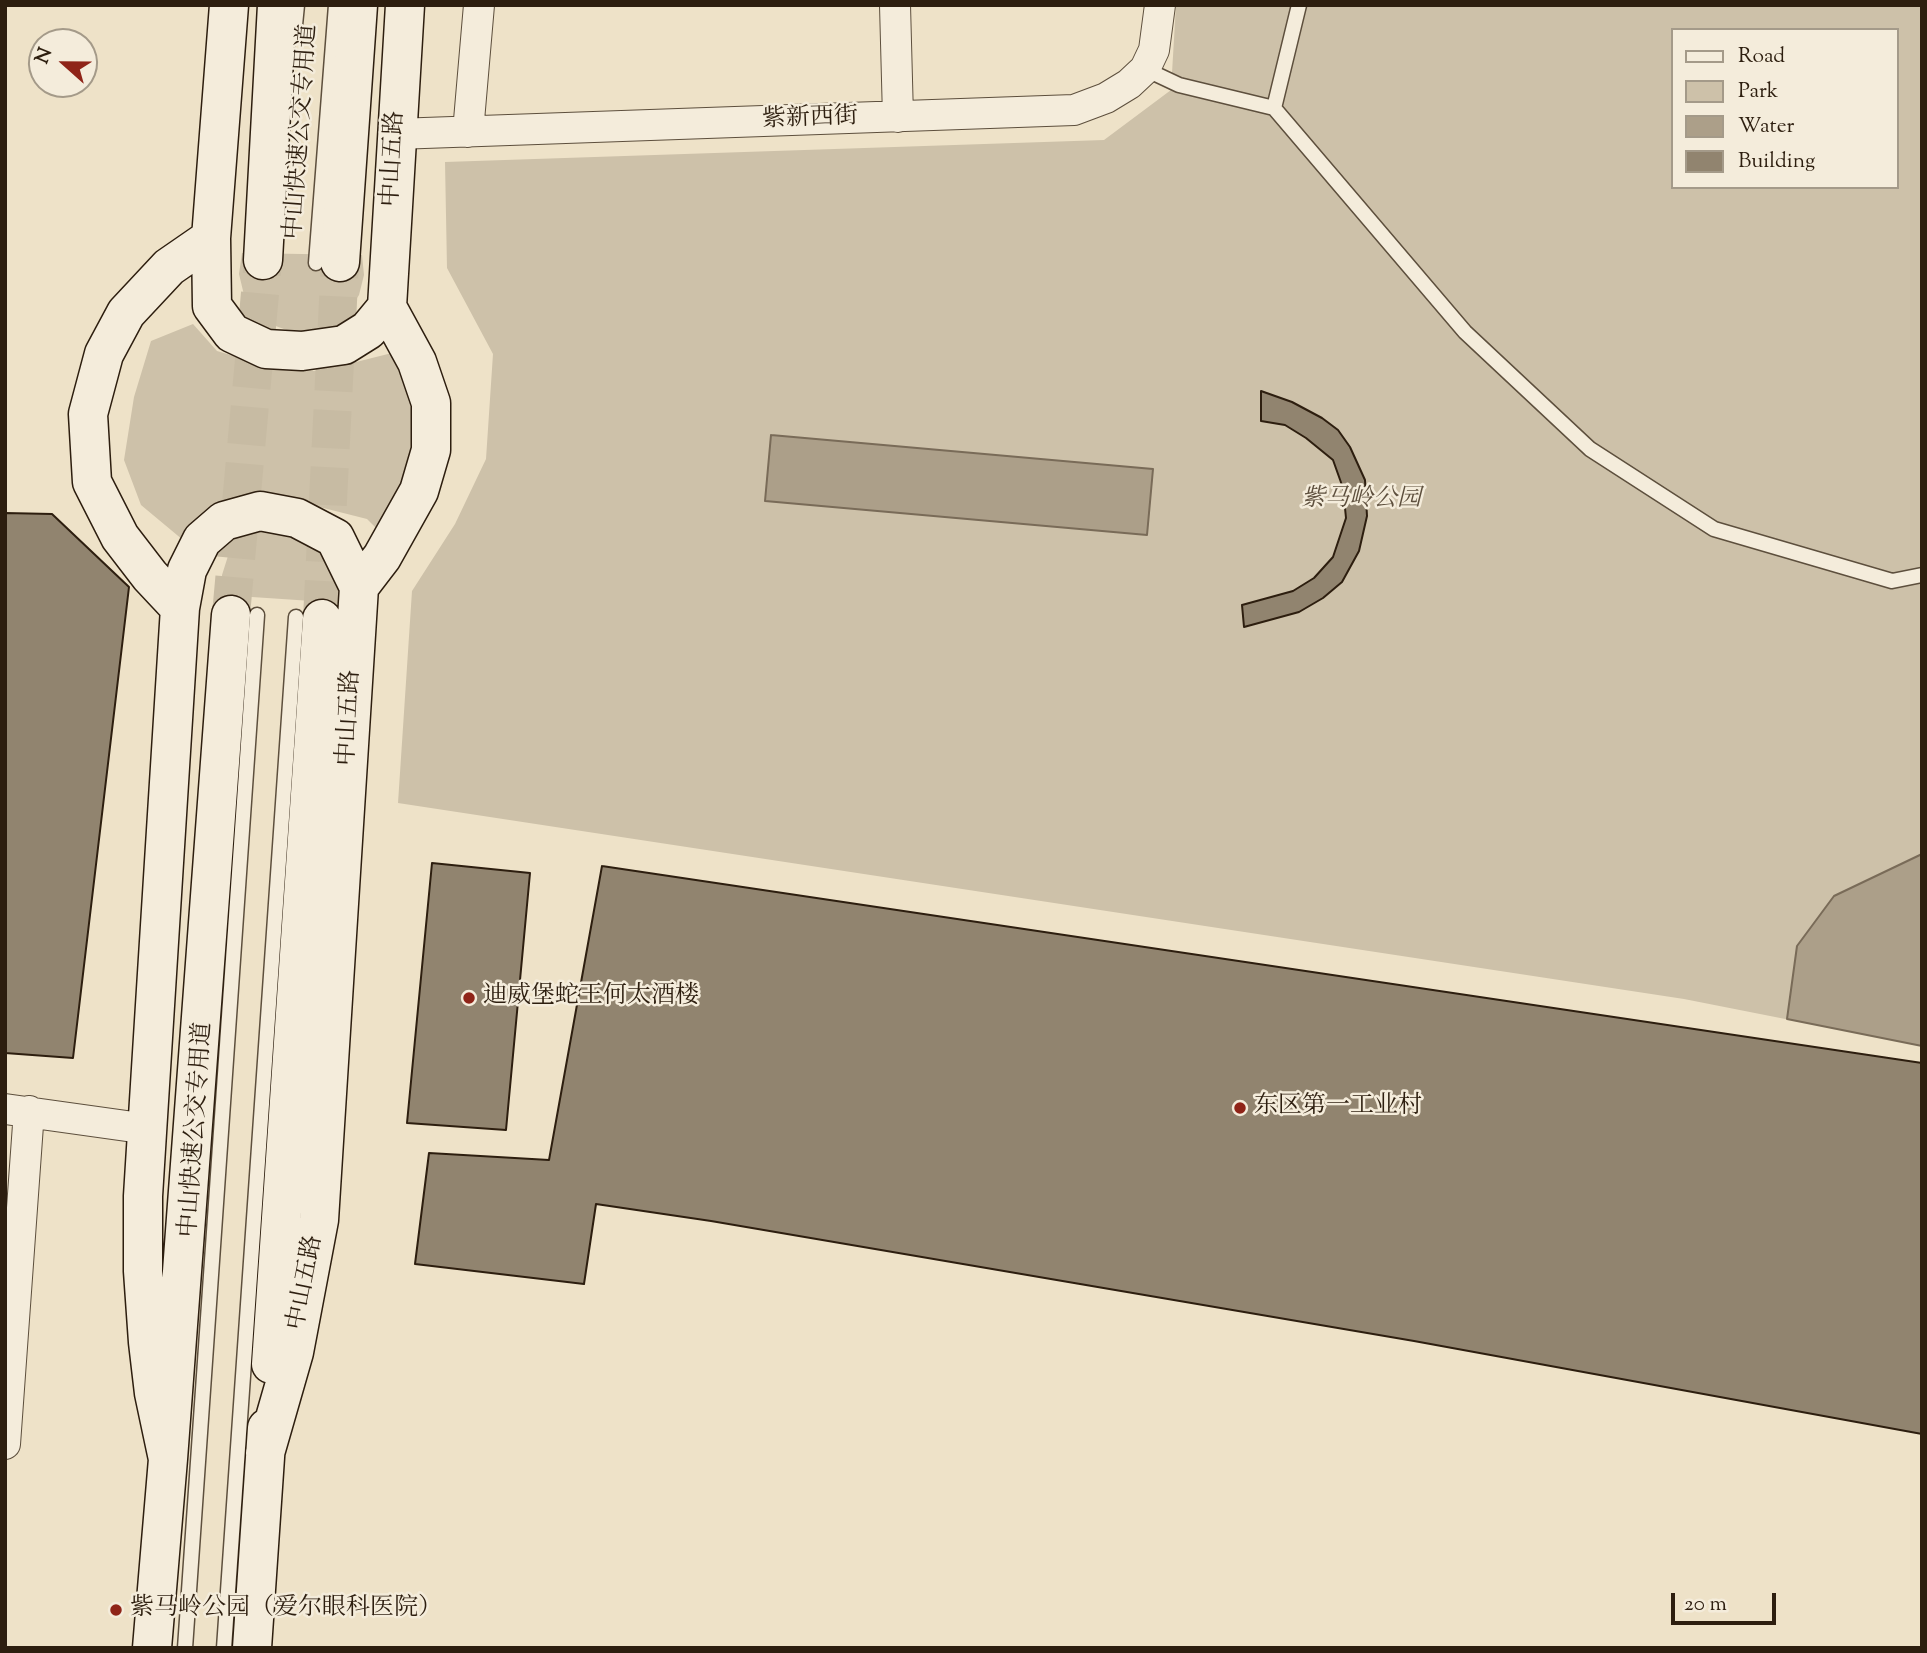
<!DOCTYPE html>
<html>
<head>
<meta charset="utf-8">
<style>
  body { margin:0 }
  #map { position:relative; width:1927px; height:1653px; overflow:hidden; background:#eee2c8; font-family:"Sorts Mill Goudy",serif }
  canvas { display:block }
  .frame { position:absolute; inset:0; border:7px solid #2d1e0f; pointer-events:none }
  .legend { position:absolute; left:1671px; top:28px; width:228px; height:161px; box-sizing:border-box; background:#f4ecdb; border:2px solid #a49a89; margin:0; padding:9px 12px; list-style:none; font-size:21px; color:#2d1e0f }
  .legend li { display:flex; align-items:center; gap:14px; height:35px }
  .legend b { width:35px; border:2px solid #a49a89 }
  .north { position:absolute; left:28px; top:28px; width:70px; height:70px; box-sizing:border-box; background:#f4ecdb; border:2px solid #a49a89; border-radius:50%; rotate:291deg; font-size:19px; font-weight:700; line-height:28px; text-align:center; color:#2d1e0f }
  .north::after { content:''; display:block; margin:auto; width:24px; height:32px; background:#8f2418; clip-path:polygon(50% 0,100% 100%,50% 72%,0 100%) }
  .scale { position:absolute; left:1671px; top:1593px; width:105px; height:32px; box-sizing:border-box; border:4px solid #2d1e0f; border-top:0; padding-left:9px; font-size:21px; line-height:24px; white-space:nowrap; color:#2d1e0f; -webkit-text-stroke:5px #f4ecdb; paint-order:stroke }
</style>
</head>
<body>
<div id="map">
<canvas width="1927" height="1653"></canvas>
<div class="frame"></div>
<ul class="legend">
<li><b style="height:9px;background:#f4ecdb"></b>Road</li>
<li><b style="height:19px;background:#cdc1a9"></b>Park</li>
<li><b style="height:19px;background:#ac9f89"></b>Water</li>
<li><b style="height:19px;background:#91846f"></b>Building</li>
</ul>
<div class="north">N</div>
<div class="scale">20 m</div>
</div>
<script>
const g = document.querySelector('canvas').getContext('2d');
g.lineJoin = 'round';
function paint(path, color) { g.fillStyle = color; g.fill(path, 'evenodd'); }
const poly = rows => new Path2D(rows.map(r => 'M' + r).join(''));
function strokePath(path, color, width, dash) { g.strokeStyle = color; g.lineWidth = width; g.lineCap = dash ? 'butt' : 'round'; g.setLineDash(dash || []); g.stroke(path); }
function write(font, color, halo, rows, align = 'center') {
  g.font = font + ' "Sorts Mill Goudy","Noto Serif SC",serif'; g.lineWidth = 5; g.setLineDash([]); g.textBaseline = 'middle'; g.strokeStyle = halo; g.fillStyle = color; for (const [text, x, y, turn = 0] of rows) {
    g.save(); g.translate(x, y); g.rotate((+turn || 0) * Math.PI / 180); g.textAlign = isNaN(turn) ? turn : align; if (halo) g.strokeText(text, 0, 0); g.fillText(text, 0, 0); g.restore();
  }
}
const green = poly([
  [1176,5,1922,5,1922,1046,1684,999,398,803,412,591,455,524,486,459,493,354,447,268,445,162,1104,140,1171,90],
  [1673,30,1897,30,1897,187,1673,187],
  [242,253,362,255,364,275,359,295,348,312,333,325,314,332,292,332,273,325,256,312,244,295,239,274],
  [193,324,217,351,282,370,320,371,404,350,421,429,386,538,367,519,280,497,183,540,141,505,124,460,134,397,151,341],
  [255,528,331,543,342,603,222,595,222,575,228,556,239,539]
]);
const water = poly([
  [771,435,1153,469,1147,535,765,501,771,435],
  [1922,854,1922,1046,1787,1019,1797,946,1834,896,1922,854]
]);
const building = poly([
  [1261,391,1292,402,1322,418,1338,430,1350,447,1365,480,1367,516,1359,551,1342,582,1323,598,1299,612,1244,627,1242,605,1293,591,1314,578,1333,557,1346,518,1343,488,1333,460,1306,438,1285,425,1261,421,1261,391],
  [5,513,52,514,129,587,73,1058,5,1053,5,513],
  [432,863,530,873,506,1130,407,1123,432,863],
  [602,866,1922,1063,1922,1434,1414,1341,711,1221,596,1204,584,1284,415,1264,429,1153,549,1160,602,866]
]);
const secondaryTunnel = poly([
  [231,615,263,260],
  [322,619,340,262]
]);
const lane = poly([
  [294,35,297,5],
  [1145,69,1179,85,1274,108,1465,332,1590,449,1714,529,1892,581,1922,575],
  [1274,108,1299,5],
  [316,263,336,5],
  [185,1648,257,615],
  [224,1648,296,617]
]);
const street = poly([
  [895,5,898,117],
  [468,132,479,5],
  [396,134,1074,110,1106,98,1129,84,1145,69,1154,50,1160,5],
  [5,1109,148,1129],
  [5,1444,29,1111]
]);
const secondary = poly([
  [229,5,211,238,212,306,232,333,266,349,302,351,344,345,368,330,387,307],
  [263,260,277,5],
  [340,262,358,5],
  [180,608,150,576,120,537,92,482,88,414,104,354,126,313,169,267,211,238],
  [271,1364,322,619],
  [265,1453,294,1352,319,1220,359,587,382,557,419,491,431,450,431,403,417,362,387,307,405,5],
  [168,1459,154,1393,148,1342,143,1271,143,1196,180,608,187,570,202,540,224,521,260,511,297,518,335,538,359,587],
  [152,1648,168,1459,231,615],
  [252,1648,267,1428]
]);
const markers = [
  [469,998,7,"#8f2418"],
  [1240,1108,7,"#8f2418"],
  [116,1610,7,"#8f2418"]
];
const streetNames = [
  ["紫新西街",810,120,-2],
  ["中山快速公交专用道",303,132,-86],
  ["中山五路",395,159,-87],
  ["中山五路",351,718,-87],
  ["中山快速公交专用道",198,1130,-86],
  ["中山五路",307,1283,-79]
];
const parkNames = [
  ["紫马岭公园",1361,501]
];
const poiNames = [
  ["迪威堡蛇王何太酒楼",483,998],
  ["东区第一工业村",1254,1108],
  ["紫马岭公园（爱尔眼科医院）",130,1610]
];
paint(green, '#cdc1a9');
paint(water, '#ac9f89');
strokePath(water, '#796b58', 2);
paint(building, '#91846f');
strokePath(building, '#2d1e0f', 2);
strokePath(secondaryTunnel, '#c7bba3', 38, [38, 19]);
strokePath(lane, '#5d4f3d', 17);
strokePath(street, '#5d4f3d', 32);
strokePath(secondary, '#2d1e0f', 41);
strokePath(lane, '#f4ecdb', 14);
strokePath(street, '#f4ecdb', 30);
strokePath(secondary, '#f4ecdb', 38);
for (const [x, y, r, color] of markers) { const dot = new Path2D(); dot.arc(x, y, r, 0, 2 * Math.PI); g.fillStyle = color; g.fill(dot); strokePath(dot, '#f4ecdb', 2.5); }
write('24px', '#2d1e0f', '#f4ecdb', streetNames);
write('italic 24px', '#5d4f3d', '#f4ecdb', parkNames);
write('24px', '#2d1e0f', '#f4ecdb', poiNames, 'left');
</script>
</body>
</html>
